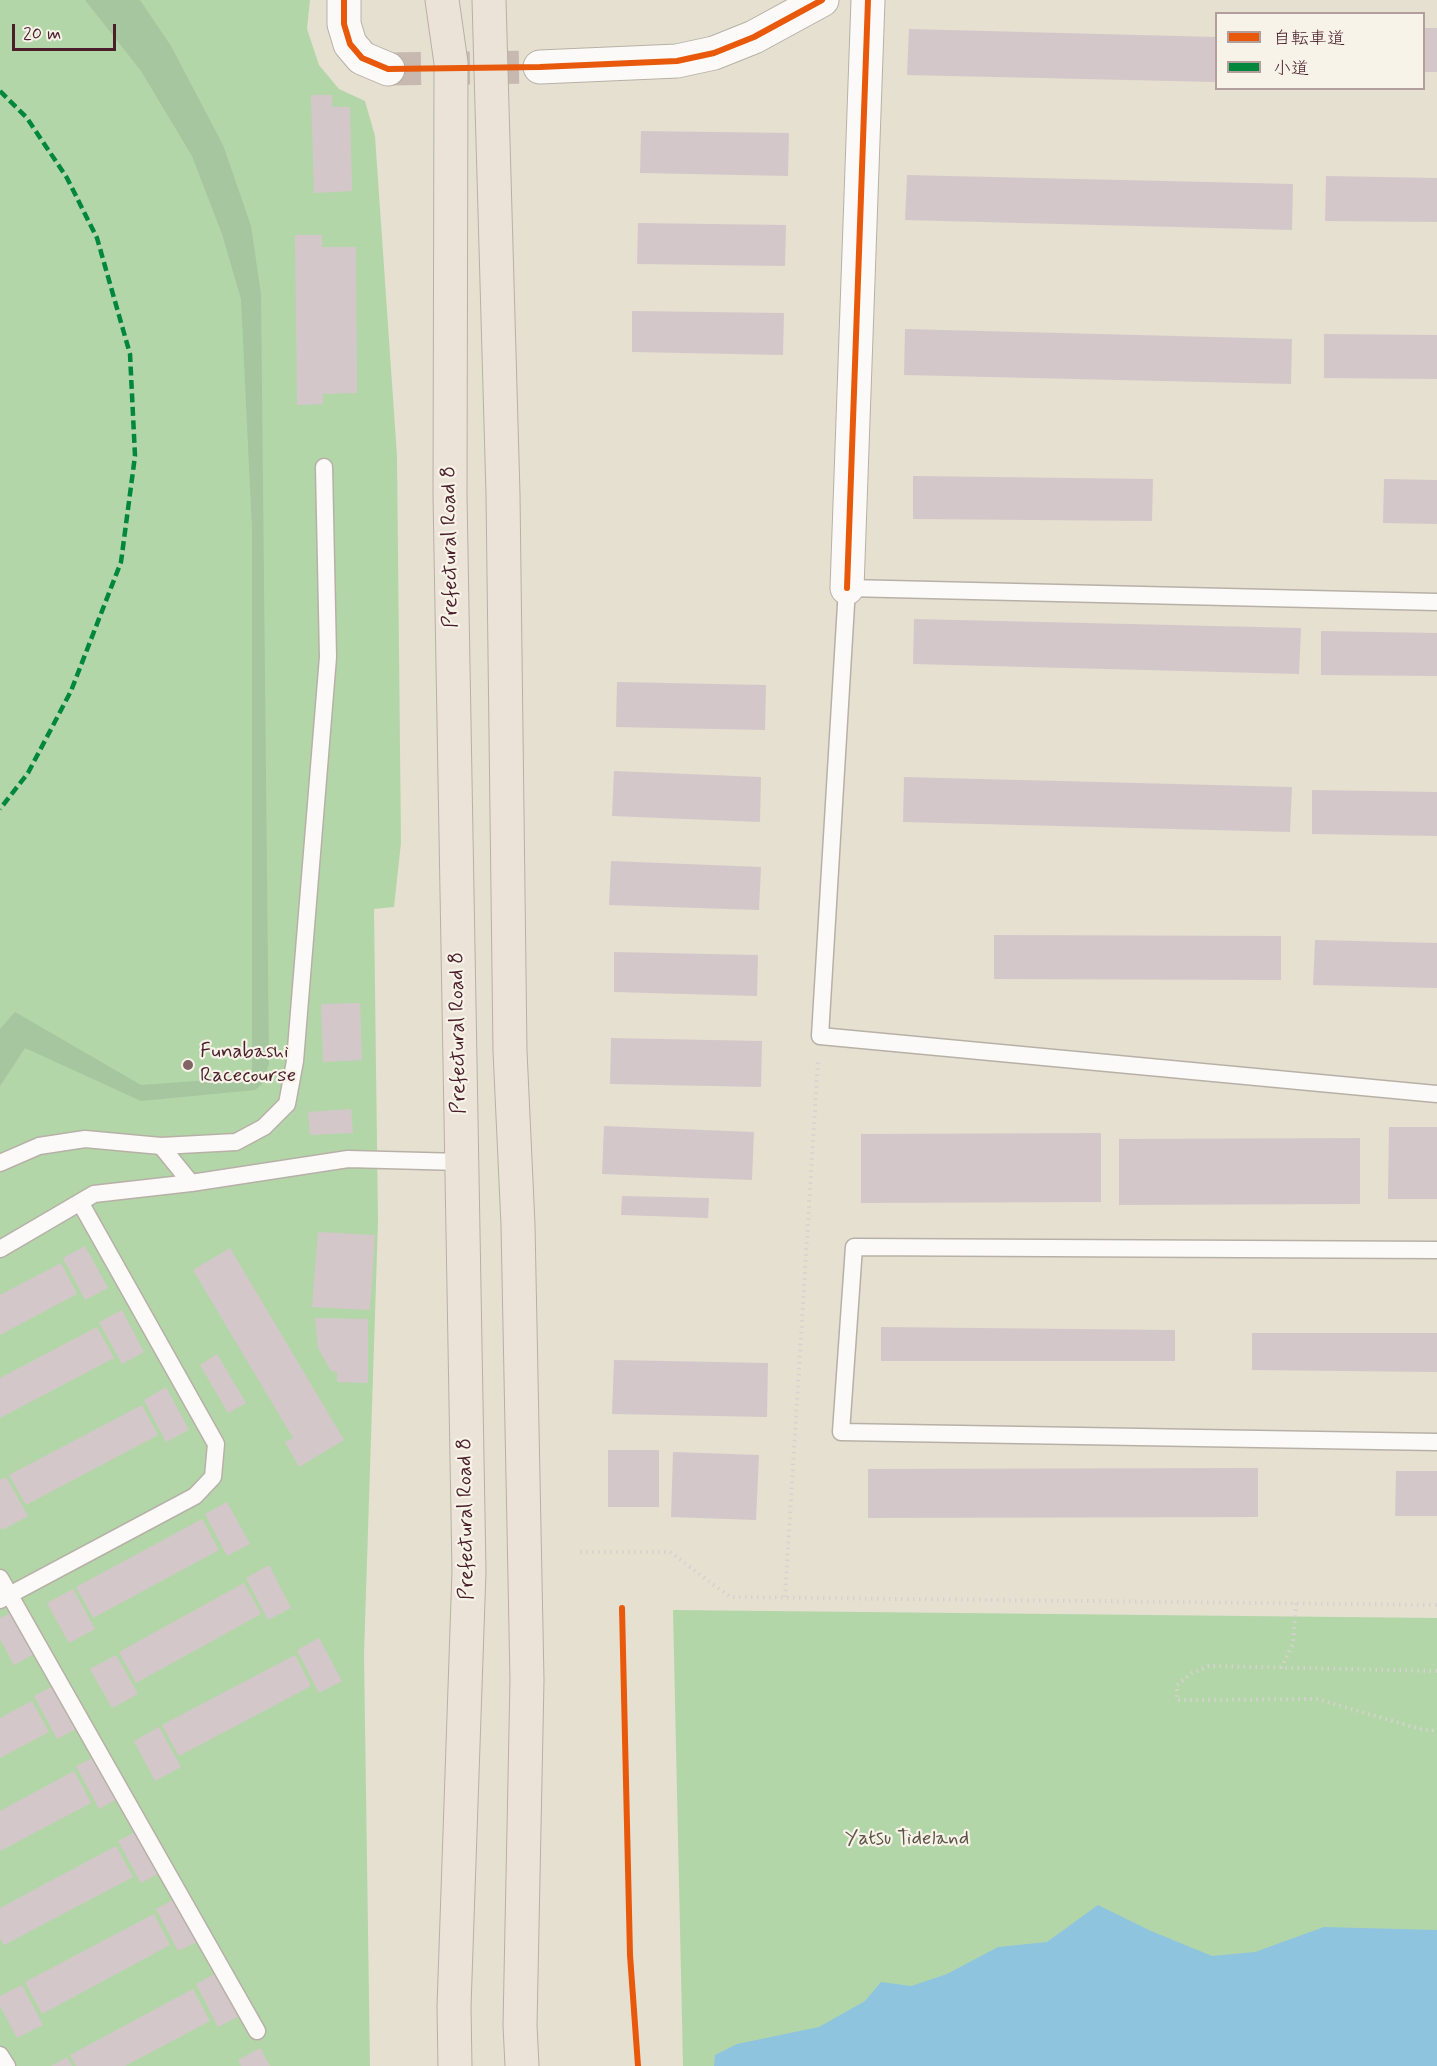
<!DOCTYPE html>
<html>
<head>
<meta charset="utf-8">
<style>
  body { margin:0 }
  #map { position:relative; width:1437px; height:2066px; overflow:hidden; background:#e6e0d1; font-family:Mynerve,"Klee One",sans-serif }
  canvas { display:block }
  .legend { position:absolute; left:1215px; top:12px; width:210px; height:78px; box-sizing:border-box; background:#f7f3e8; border:2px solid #b29e9c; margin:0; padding:8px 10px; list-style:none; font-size:18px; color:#4a1f2b }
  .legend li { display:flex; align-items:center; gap:12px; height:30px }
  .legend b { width:30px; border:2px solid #b29e9c }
  .scale { position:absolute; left:12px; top:24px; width:104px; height:27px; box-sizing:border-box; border:3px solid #4a1f2b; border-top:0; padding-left:8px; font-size:18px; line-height:21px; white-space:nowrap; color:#4a1f2b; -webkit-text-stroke:4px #f7f3e8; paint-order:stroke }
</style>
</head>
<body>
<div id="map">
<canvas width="1437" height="2066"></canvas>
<ul class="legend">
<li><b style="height:8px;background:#e8590c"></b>自転車道</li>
<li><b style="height:8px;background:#00873e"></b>小道</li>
</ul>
<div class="scale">20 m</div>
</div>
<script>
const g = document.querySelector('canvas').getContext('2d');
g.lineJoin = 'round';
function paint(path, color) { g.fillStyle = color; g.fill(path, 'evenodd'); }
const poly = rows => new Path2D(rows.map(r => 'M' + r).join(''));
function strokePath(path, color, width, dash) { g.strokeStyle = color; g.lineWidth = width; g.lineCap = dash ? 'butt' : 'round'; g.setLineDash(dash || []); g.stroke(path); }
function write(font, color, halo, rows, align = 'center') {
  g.font = font + ' Mynerve,sans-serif'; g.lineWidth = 4.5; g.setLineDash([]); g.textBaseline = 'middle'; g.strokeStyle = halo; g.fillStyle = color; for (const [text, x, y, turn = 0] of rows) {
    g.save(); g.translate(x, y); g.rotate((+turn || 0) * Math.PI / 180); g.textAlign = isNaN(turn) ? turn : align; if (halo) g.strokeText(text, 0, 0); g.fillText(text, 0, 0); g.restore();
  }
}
const green = poly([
  [0,0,310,0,307,29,319,65,339,89,365,101,375,136,397,456,401,843,394,907,374,909,378,1222,364,1654,370,2066,0,2066],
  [673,1610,1437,1618,1437,2066,683,2066]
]);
const forest = poly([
  [85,0,140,0,171,46,223,145,251,226,261,294,269,1064,262,1084,255,1090,141,1101,25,1048,0,1086,0,1029,15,1012,141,1085,252,1077,252,529,241,299,222,234,192,156,141,71]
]);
const water = poly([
  [1098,1905,1151,1931,1212,1956,1255,1952,1324,1927,1437,1930,1437,2066,714,2066,715,2055,737,2044,819,2027,865,2001,881,1982,911,1986,947,1974,998,1947,1047,1942]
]);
const building = poly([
  [1424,28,1437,28,1437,72,1424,72],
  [909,29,1216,37,1216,82,907,75],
  [311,95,332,95,332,107,350,107,352,191,314,193],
  [641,131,789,133,788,176,640,173],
  [907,175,1293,184,1292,230,905,220],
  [1326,176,1437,178,1437,222,1325,221],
  [638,223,786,225,785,266,637,264],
  [295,235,322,235,322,247,356,247,357,393,323,394,323,404,297,405],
  [632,311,784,313,783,355,632,352],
  [905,329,1292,339,1291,384,904,375],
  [1324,334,1437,335,1437,379,1324,378],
  [913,476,1153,479,1152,521,913,519],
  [1384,479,1437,480,1437,524,1383,523],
  [914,619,1301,628,1299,674,913,664],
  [1321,631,1437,633,1437,676,1321,675],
  [617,682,766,685,765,730,616,727],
  [614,771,761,777,760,822,612,816],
  [904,777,1292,787,1290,832,903,822],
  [1312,790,1437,792,1437,836,1312,834],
  [611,861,761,867,759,910,609,905],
  [994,935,1281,936,1281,980,994,979],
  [1315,940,1437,943,1437,988,1313,985],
  [614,952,758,955,757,996,614,992],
  [360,1003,362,1060,323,1062,321,1004],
  [611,1038,762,1041,761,1087,610,1084],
  [351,1109,353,1133,310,1135,308,1112],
  [604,1126,754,1132,752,1180,602,1174],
  [1389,1127,1437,1127,1437,1199,1388,1199],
  [1101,1133,1101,1202,861,1203,861,1134],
  [1360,1138,1360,1204,1119,1205,1119,1139],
  [622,1196,709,1198,708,1218,621,1215],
  [318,1232,375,1235,370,1310,312,1307],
  [85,1246,108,1288,85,1300,63,1258],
  [230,1248,344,1440,299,1467,285,1442,293,1438,193,1270],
  [61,1263,77,1294,0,1335,0,1295],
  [122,1310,144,1352,122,1364,99,1322],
  [315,1318,368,1319,368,1383,337,1382,337,1372,331,1371,318,1348],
  [97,1327,114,1358,0,1418,0,1378],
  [881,1327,1175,1330,1175,1361,881,1361],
  [1252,1333,1437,1333,1437,1372,1252,1370],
  [217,1354,246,1403,228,1413,200,1365],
  [614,1360,768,1363,767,1417,612,1414],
  [166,1387,189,1430,166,1442,144,1400],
  [142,1405,158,1435,26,1505,9,1475],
  [608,1450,659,1450,659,1507,608,1507],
  [673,1452,759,1455,756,1520,671,1517],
  [1258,1468,1258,1517,868,1518,868,1469],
  [1396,1471,1437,1471,1437,1516,1395,1516],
  [6,1477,28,1516,2,1530,0,1527,0,1480],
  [227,1502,250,1544,227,1556,205,1514],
  [202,1519,219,1550,93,1618,76,1587],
  [269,1565,291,1608,268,1620,246,1578],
  [244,1583,261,1614,136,1683,119,1652],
  [73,1589,95,1629,69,1643,47,1603],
  [14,1611,36,1653,14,1665,0,1639,0,1618],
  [319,1638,342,1681,319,1693,297,1650],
  [116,1655,138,1694,112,1708,90,1669],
  [295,1655,311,1686,179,1756,162,1725],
  [57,1684,80,1727,57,1739,34,1696],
  [32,1701,49,1732,0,1758,0,1718],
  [159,1727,181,1767,155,1781,134,1741],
  [99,1755,121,1797,99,1809,76,1766],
  [74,1771,91,1803,0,1851,0,1811],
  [141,1829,163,1871,141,1883,118,1841],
  [116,1846,133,1877,4,1945,0,1938,0,1908],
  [178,1897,201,1940,178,1951,156,1909],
  [154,1914,170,1945,42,2014,25,1982],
  [218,1972,241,2015,218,2027,196,1984],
  [22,1985,43,2025,17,2038,0,2006,0,1996],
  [193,1989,210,2021,125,2066,76,2066,70,2055],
  [260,2048,270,2066,241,2066,238,2060],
  [67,2057,72,2066,51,2066]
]);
const minorTunnel = poly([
  [388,69,540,67]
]);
const path = poly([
  [580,1552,670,1552,730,1597,1437,1605],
  [785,1597,818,1060],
  [1281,1668,1293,1644,1296,1603],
  [1437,1671,1209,1666,1192,1673,1177,1685,1177,1700,1317,1699,1420,1729,1437,1731]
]);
const service = poly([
  [1437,602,847,588,820,1036,1437,1094],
  [161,1146,236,1142,264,1127,287,1104,295,1061,328,657,324,467],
  [0,1163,39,1146,85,1139,161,1146,191,1183],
  [0,1249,94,1194,191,1183,348,1159,461,1162],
  [1437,1250,854,1247,841,1432,1437,1442],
  [0,1578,257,2031],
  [0,1600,195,1496,213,1477,216,1444,80,1202],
  [0,2055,7,2066]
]);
const minor = poly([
  [344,0,344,24,350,44,362,58,388,69],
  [540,67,677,61,714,53,754,37,822,0],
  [847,588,868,0]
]);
const primary = poly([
  [442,0,451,63,450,495,469,1571,454,2007,455,2066],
  [489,0,503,494,510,1051,518,1225,527,1680,520,2025,522,2066]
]);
const quiet = poly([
  [0,91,27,118,67,178,97,238,130,354,135,456,121,562,71,691,28,773,0,809]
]);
const cycleway = poly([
  [344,0,344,24,350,44,362,58,388,69,540,67,677,61,714,53,754,37,822,0],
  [847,588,868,0],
  [622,1608,630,1955,638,2066]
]);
const markers = [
  [188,1065,6,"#816365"]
];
const streetNames = [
  ["Prefectural Road 8",451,547,-91],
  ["Prefectural Road 8",459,1033,-91],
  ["Prefectural Road 8",467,1519,-91]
];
const poiNames = [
  ["Funabashi",200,1053],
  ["Racecourse",200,1077]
];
const parkNames = [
  ["Yatsu Tideland",907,1840]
];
paint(green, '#b3d6a9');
paint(forest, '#a5c69e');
paint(water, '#8ec4de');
paint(building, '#d4c7c9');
strokePath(minorTunnel, '#c7b9b0', 33, [33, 16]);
strokePath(service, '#b7b0a7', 19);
strokePath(minor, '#b7b0a7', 35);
strokePath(primary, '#b7b0a7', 35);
strokePath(path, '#d6d2ce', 4, [1.5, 4.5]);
strokePath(service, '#fbfaf8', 16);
strokePath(minor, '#fbfaf8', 33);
strokePath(primary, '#ebe3d7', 33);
strokePath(quiet, '#00873e', 4.5, [9, 4.5]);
strokePath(cycleway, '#e8590c', 6);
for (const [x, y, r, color] of markers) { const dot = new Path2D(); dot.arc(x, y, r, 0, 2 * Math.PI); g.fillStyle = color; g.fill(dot); strokePath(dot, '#f7f3e8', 2); }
write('21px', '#4a1f2b', '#f7f3e8', streetNames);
write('21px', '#4a1f2b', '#f7f3e8', poiNames, 'left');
write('21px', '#5d5447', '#f7f3e8', parkNames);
</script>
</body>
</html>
